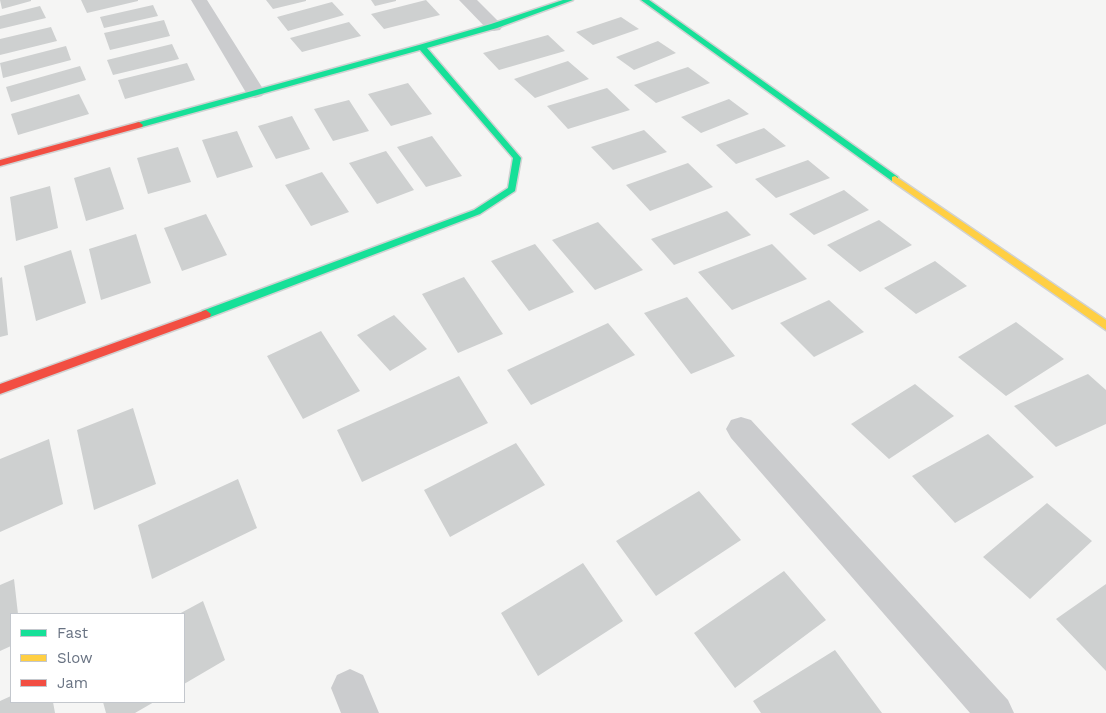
<!DOCTYPE html>
<html>
<head>
<meta charset="utf-8">
<style>
  body { margin:0 }
  #map { position:relative; width:1106px; height:713px; overflow:hidden; background:#f5f5f4; font-family:"Work Sans",sans-serif }
  canvas { display:block }
  .legend { position:absolute; left:10px; top:613px; width:175px; height:90px; box-sizing:border-box; background:#fff; border:1px solid #c3c7cd; margin:0; padding:6px 9px; list-style:none; font-size:15px; color:#687282 }
  .legend li { display:flex; align-items:center; gap:10px; height:25px }
  .legend b { width:25px; border:1px solid #c3c7cd }
</style>
</head>
<body>
<div id="map">
<canvas width="1106" height="713"></canvas>
<ul class="legend">
<li><b style="height:6px;background:#16e098"></b>Fast</li>
<li><b style="height:6px;background:#ffcf43"></b>Slow</li>
<li><b style="height:6px;background:#f24e42"></b>Jam</li>
</ul>
</div>
<script>
const g = document.querySelector('canvas').getContext('2d');
g.lineJoin = 'round';
function paint(path, color) { g.fillStyle = color; g.fill(path, 'evenodd'); }
const poly = rows => new Path2D(rows.map(r => 'M' + r).join(''));
function strokePath(path, color, width, dash) { g.strokeStyle = color; g.lineWidth = width; g.lineCap = dash ? 'butt' : 'round'; g.setLineDash(dash || []); g.stroke(path); }
const building = poly([
  [0,0,31,0,31,1,2,9],
  [81,0,138,0,138,1,87,13],
  [266,0,306,0,306,1,273,9],
  [371,0,396,0,396,1,375,6],
  [426,0,440,15,384,29,371,14],
  [332,2,344,15,288,31,277,17],
  [153,5,158,16,104,28,100,17],
  [40,6,46,18,0,29,0,16],
  [621,17,639,29,593,45,576,32],
  [164,20,170,36,110,50,104,33],
  [349,22,361,36,302,52,290,38],
  [51,27,57,41,0,55,0,39],
  [548,35,565,51,499,70,483,53],
  [658,41,676,53,634,70,616,57],
  [172,44,179,59,113,75,107,60],
  [66,46,71,60,3,78,0,63],
  [568,61,589,79,535,98,514,79],
  [187,63,195,80,125,99,118,80],
  [80,66,86,80,11,102,6,87],
  [688,67,710,83,656,103,634,85],
  [408,83,432,114,391,126,368,94],
  [607,88,630,110,568,129,547,106],
  [79,94,89,114,18,135,11,114],
  [729,99,749,114,701,133,681,117],
  [349,100,369,131,333,141,314,109],
  [292,116,310,149,276,159,258,126],
  [764,128,786,146,736,164,716,145],
  [644,130,667,152,613,170,591,147],
  [237,131,253,167,217,178,202,140],
  [432,136,462,176,426,187,397,147],
  [178,147,191,182,148,194,137,158],
  [386,151,414,190,377,204,349,163],
  [808,160,830,178,776,198,755,179],
  [688,163,713,187,650,211,626,185],
  [110,167,124,209,86,221,74,178],
  [322,172,349,212,311,226,285,185],
  [50,186,58,228,16,241,10,197],
  [844,190,869,210,814,235,789,214],
  [727,211,751,235,674,265,651,239],
  [206,214,227,255,182,271,164,228],
  [879,220,912,245,860,272,827,245],
  [598,222,643,270,595,290,552,240],
  [136,234,151,283,101,300,89,249],
  [535,244,574,292,529,311,491,261],
  [772,244,807,279,732,310,698,272],
  [71,250,86,303,36,321,24,266],
  [935,261,967,286,916,314,884,288],
  [2,277,8,335,0,337,0,278],
  [464,277,503,334,458,353,422,294],
  [687,297,735,356,691,374,644,313],
  [829,300,864,332,814,357,780,323],
  [394,315,427,349,390,371,357,335],
  [1016,322,1064,359,1006,396,958,357],
  [608,323,635,355,531,405,507,370],
  [321,331,360,391,303,419,267,356],
  [1088,374,1106,390,1106,424,1056,447,1014,406],
  [459,376,488,423,362,482,337,430],
  [915,384,954,416,889,459,851,424],
  [133,408,156,484,94,510,77,430],
  [988,434,1034,477,955,523,912,476],
  [49,439,63,504,0,532,0,459],
  [516,443,545,485,450,537,424,490],
  [238,479,257,528,152,579,138,525],
  [699,491,741,540,656,596,616,541],
  [1047,503,1092,541,1030,599,983,557],
  [583,563,623,621,538,676,501,613],
  [784,571,826,620,735,688,694,633],
  [14,579,18,614,11,614,11,646,0,651,0,585],
  [1106,584,1106,671,1056,619],
  [203,601,225,660,184,684,184,614,179,614],
  [835,650,882,713,761,713,753,701],
  [11,696,11,702,53,702,55,713,0,713,0,701],
  [103,702,154,702,135,713,106,713]
]);
const street = poly([
  [191,0,207,0,265,92,262,96,255,98,248,96,191,0],
  [459,0,477,0,503,26,500,30,494,31,488,30,459,0],
  [741,417,751,420,1008,700,1014,713,970,713,731,438,726,429,731,420,741,417],
  [350,669,363,675,379,713,341,713,331,688,337,675,350,669]
]);
const fast = poly([
  [563,0,573,0,497,28,427,48,521,158,515,191,480,214,210,317,202,317,201,314,202,311,474,210,508,188,513,158,420,50,142,127,136,127,136,123,419,45,491,24,563,0],
  [641,0,649,0,898,177,898,181,892,181,641,0]
]);
const slow = poly([
  [895,176,1106,320,1106,330,892,181,892,177,895,176]
]);
const jam = poly([
  [139,122,143,125,142,127,0,166,0,160,139,122],
  [206,310,211,314,210,317,0,394,0,384,206,310]
]);
paint(building, '#ced0d0');
strokePath(fast, '#d1d2d2', 3);
strokePath(slow, '#d1d2d2', 3);
strokePath(jam, '#d1d2d2', 3);
paint(street, '#cbccce');
paint(fast, '#16e098');
paint(slow, '#ffcf43');
paint(jam, '#f24e42');
</script>
</body>
</html>
